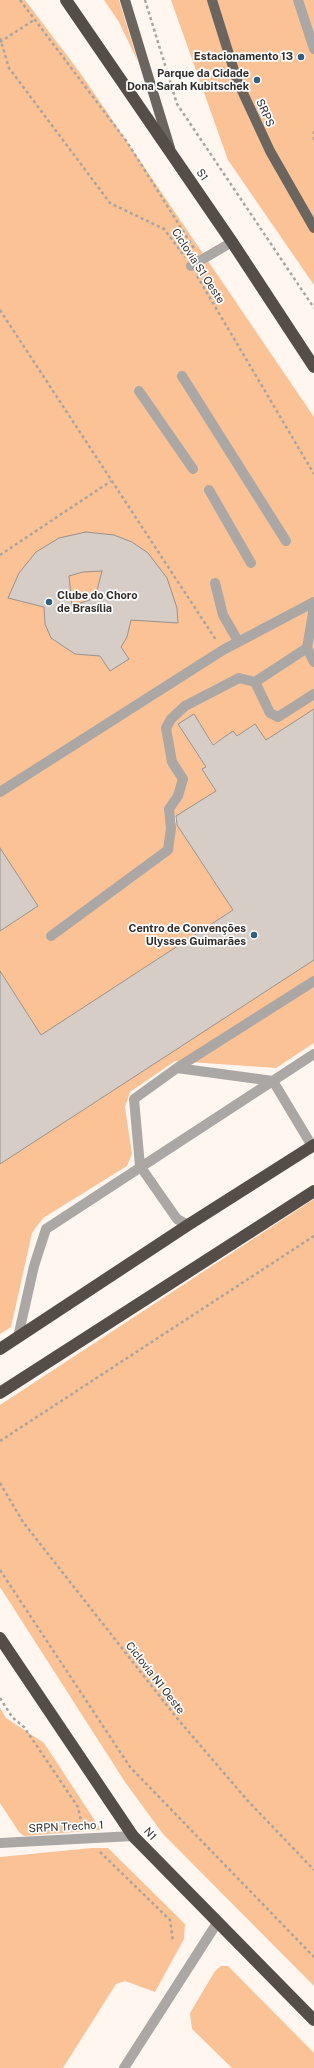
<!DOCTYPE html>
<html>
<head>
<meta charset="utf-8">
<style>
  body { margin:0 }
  canvas { display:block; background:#fff6ef }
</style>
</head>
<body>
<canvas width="314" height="2068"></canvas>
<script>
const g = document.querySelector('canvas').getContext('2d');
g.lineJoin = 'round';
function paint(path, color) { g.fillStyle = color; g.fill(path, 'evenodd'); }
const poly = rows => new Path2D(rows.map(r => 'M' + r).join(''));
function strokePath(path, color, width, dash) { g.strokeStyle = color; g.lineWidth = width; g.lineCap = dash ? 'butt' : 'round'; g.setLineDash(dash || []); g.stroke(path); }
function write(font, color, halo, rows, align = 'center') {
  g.font = font + ' "Public Sans",sans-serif'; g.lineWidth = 3.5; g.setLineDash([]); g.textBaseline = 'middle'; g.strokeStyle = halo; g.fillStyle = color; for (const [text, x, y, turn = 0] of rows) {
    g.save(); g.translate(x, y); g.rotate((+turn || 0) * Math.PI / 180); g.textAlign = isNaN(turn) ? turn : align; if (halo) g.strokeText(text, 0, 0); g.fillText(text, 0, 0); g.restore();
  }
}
const green = poly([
  [0,0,25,0,81,74,314,417,314,709,266,740,255,724,237,736,233,732,213,744,194,715,178,724,206,767,202,769,216,791,173,819,233,910,41,1035,0,971,0,931,38,906,0,848],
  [104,0,119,0,138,62,119,22],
  [171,0,314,0,314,285,228,160],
  [314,960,314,1043,276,1068,175,1061,130,1092,125,1107,132,1154,127,1166,43,1218,32,1233,11,1327,0,1334,0,1164],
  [314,1199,314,1986,163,1834,125,1782,0,1587,0,1405],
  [0,1708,6,1718,44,1743,101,1830,24,1836,19,1832,0,1803],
  [92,1848,108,1848,185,1924,184,1939,155,1992,125,1981,116,1984,63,2068,0,2068,0,1857],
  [221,1966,228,1966,314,2053,314,2068,232,2068,192,2029,190,2013,215,1971]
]);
const building = poly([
  [86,532,114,535,132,542,148,553,167,578,177,608,178,623,131,620,127,637,121,647,129,659,110,671,100,656,75,654,51,638,45,624,44,607,8,598,19,573,36,552,59,538,86,532],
  [102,571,95,598,72,606,69,576,83,572,102,571],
  [314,709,314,960,0,1164,0,971,41,1035,233,910,177,825,176,816,216,791,202,769,206,767,178,724,194,714,213,745,233,731,237,736,255,724,266,740,314,709],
  [0,848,38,906,0,931,0,848]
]);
const path = poly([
  [20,0,127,142,195,250],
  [145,0,177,104,314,308],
  [0,38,9,68,110,203,164,229,185,257],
  [0,42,34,20],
  [314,131,314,140],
  [197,276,314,474],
  [0,310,216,640],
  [0,555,111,481],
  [0,1441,314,1236],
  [0,1483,23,1522,176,1717,248,1801,314,1870],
  [0,1570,130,1767,314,1957],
  [0,1698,12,1717,24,1727,78,1807,82,1826],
  [100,1852,170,1920,173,1942]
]);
const minor = poly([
  [298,0,314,49],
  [191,266,232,242],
  [182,376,286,541],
  [139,391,193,469],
  [209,490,251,563],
  [215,583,223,615,238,641],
  [314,607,307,648,314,662],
  [307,648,255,682,270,713,278,717,314,694],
  [0,792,223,650,314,602],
  [51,936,168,850,171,828,169,809,178,796,183,779,172,762,166,728,171,719,185,706,239,678,255,682],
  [177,1068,314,981],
  [188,1225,177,1219,140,1166,134,1099,177,1068,273,1081,312,1146],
  [18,1337,34,1266,46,1229,314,1054],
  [0,1843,133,1836],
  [124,2068,217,1923]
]);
const major = poly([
  [125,0,170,148],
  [212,0,237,80,270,151,314,228]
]);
const highway = poly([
  [66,0,232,242,314,367],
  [0,1349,188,1225,314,1145],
  [0,1393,314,1191],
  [0,1638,133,1836,314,2020]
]);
const markers = [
  [301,57,4,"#315f7e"],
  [257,80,4,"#315f7e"],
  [49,602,4,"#315f7e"],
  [254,935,4,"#315f7e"]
];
const poiNames = [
  ["Estacionamento 13",293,57],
  ["Parque da Cidade",249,74],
  ["Dona Sarah Kubitschek",249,87],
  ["Clube do Choro",57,596,"left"],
  ["de Brasília",57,609,"left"],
  ["Centro de Convenções",246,929],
  ["Ulysses Guimarães",246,942]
];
const streetNames = [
  ["SRPS",265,113,66],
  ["S1",202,175,56],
  ["Ciclovia S1 Oeste",198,266,57],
  ["Ciclovia N1 Oeste",155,1678,52],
  ["SRPN Trecho 1",66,1827,-3],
  ["N1",150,1834,48]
];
paint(green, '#fac295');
paint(building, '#d7cdc7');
strokePath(building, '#9a918b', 1);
strokePath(path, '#aaa49f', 2.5, [3, 3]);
strokePath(minor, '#aba7a4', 10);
strokePath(major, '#6b6560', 10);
strokePath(highway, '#554e48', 12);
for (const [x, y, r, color] of markers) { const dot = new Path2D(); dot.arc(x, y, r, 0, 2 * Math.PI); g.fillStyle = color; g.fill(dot); strokePath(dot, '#fff', 1.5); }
write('bold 11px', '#312d2b', '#fff', poiNames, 'right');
write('11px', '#312d2b', '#fff', streetNames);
</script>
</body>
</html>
